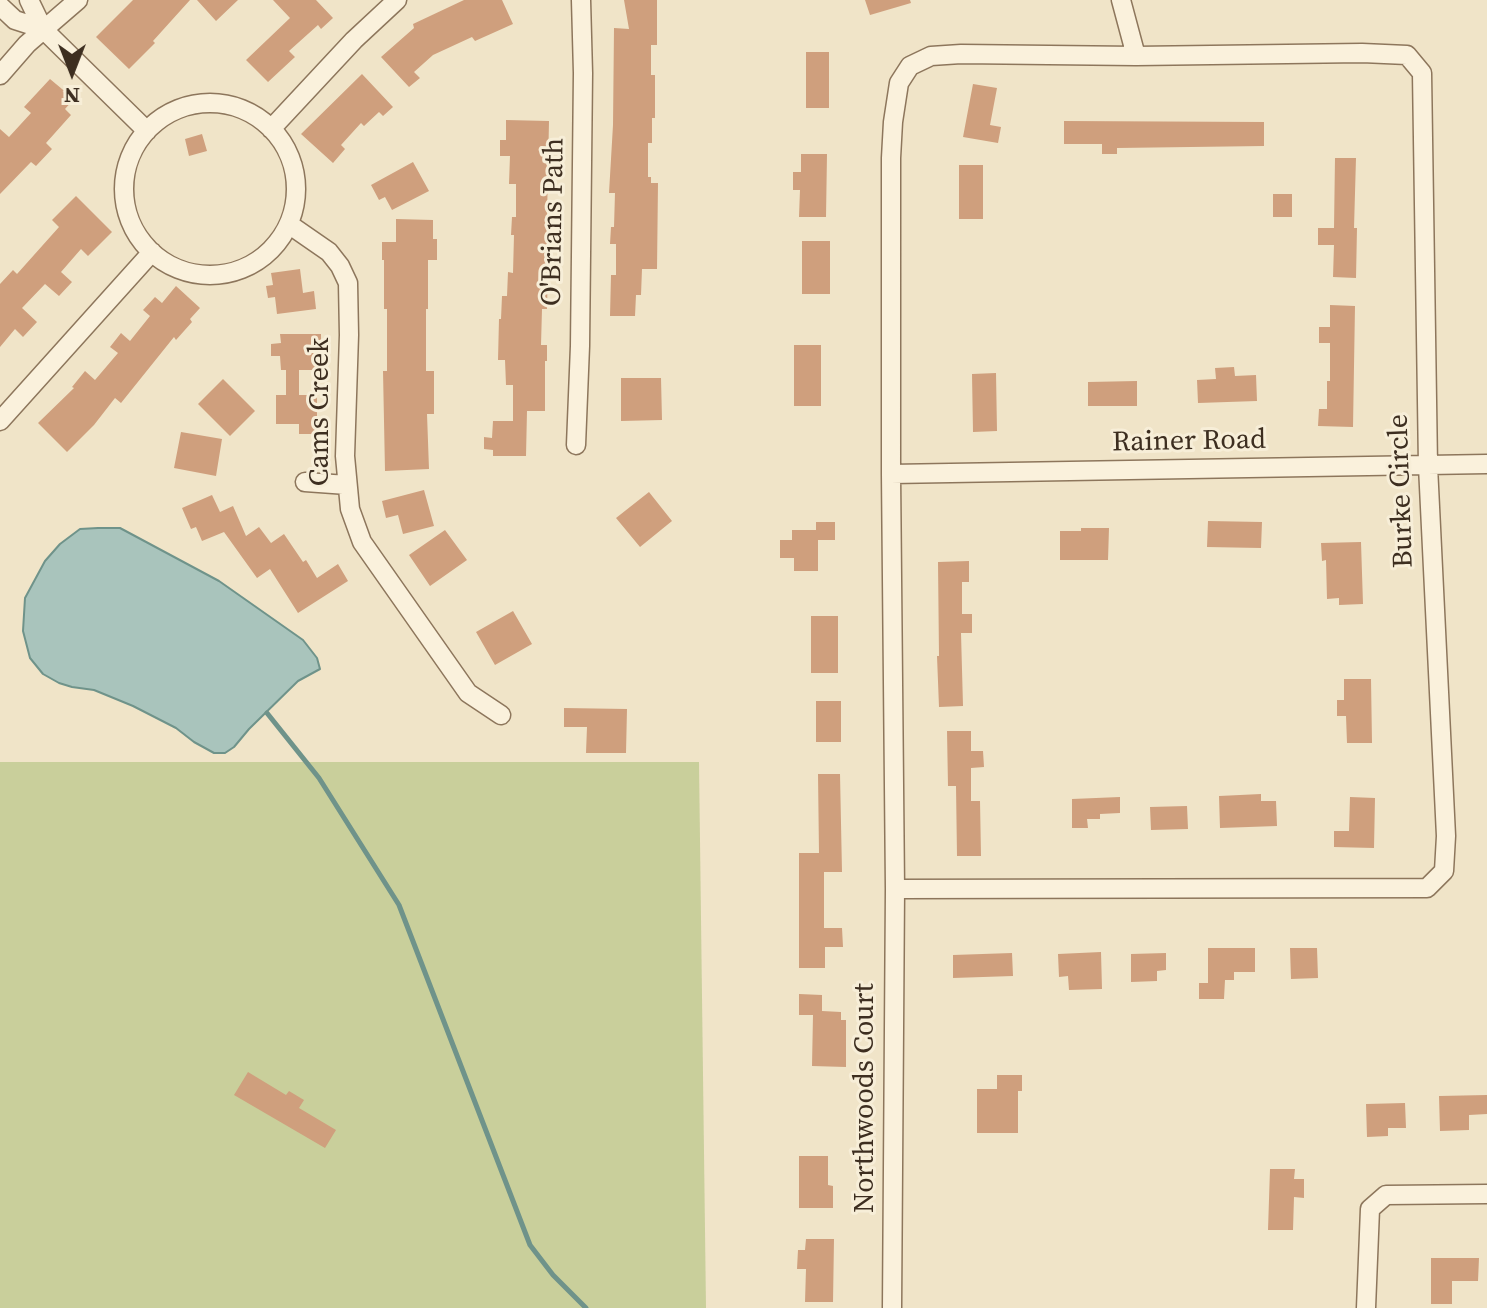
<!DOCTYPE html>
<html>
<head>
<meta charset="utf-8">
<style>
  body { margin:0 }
  #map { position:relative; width:1487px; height:1308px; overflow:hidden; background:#f0e4c8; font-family:"Source Serif 4",serif }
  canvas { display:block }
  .north { position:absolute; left:32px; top:32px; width:80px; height:80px; -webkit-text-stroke:6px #f7eed8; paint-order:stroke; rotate:180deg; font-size:22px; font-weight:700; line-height:32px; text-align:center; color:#3d2e20 }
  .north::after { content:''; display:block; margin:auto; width:28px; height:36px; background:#3d2e20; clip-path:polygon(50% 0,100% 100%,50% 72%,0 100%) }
</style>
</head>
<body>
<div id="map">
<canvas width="1487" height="1308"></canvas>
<div class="north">N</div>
</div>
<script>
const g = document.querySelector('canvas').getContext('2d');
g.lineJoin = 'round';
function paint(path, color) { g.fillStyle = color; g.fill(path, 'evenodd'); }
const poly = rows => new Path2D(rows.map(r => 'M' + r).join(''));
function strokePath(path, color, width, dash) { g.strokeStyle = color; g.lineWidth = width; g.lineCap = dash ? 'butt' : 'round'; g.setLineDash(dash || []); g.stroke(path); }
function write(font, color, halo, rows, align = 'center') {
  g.font = font + ' "Source Serif 4",serif'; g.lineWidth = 6; g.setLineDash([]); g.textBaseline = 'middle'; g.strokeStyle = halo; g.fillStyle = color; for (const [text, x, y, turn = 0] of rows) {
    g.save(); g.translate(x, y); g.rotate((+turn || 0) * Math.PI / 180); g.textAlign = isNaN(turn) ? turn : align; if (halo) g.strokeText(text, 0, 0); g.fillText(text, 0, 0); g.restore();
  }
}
const green = poly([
  [0,762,699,762,706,1308,0,1308]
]);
const water = poly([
  [98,528,120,528,219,581,303,640,317,658,320,669,298,681,249,729,234,747,225,753,214,753,194,742,176,728,133,706,94,690,72,687,59,683,43,674,30,658,23,631,25,598,45,561,60,544,80,529,98,528]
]);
const stream = poly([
  [267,713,319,778,399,905,530,1245,553,1275,586,1308]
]);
const building = poly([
  [133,0,190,0,153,41,155,43,129,69,96,37],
  [197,0,238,0,216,21],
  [273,0,316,0,333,18,321,29,318,25,289,51,295,57,268,82,246,60,290,18],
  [464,0,502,0,513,24,475,41,472,37,433,55,414,72,420,78,409,87,381,57,414,28,413,24],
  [624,0,657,0,657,45,651,45,651,75,655,75,655,118,652,118,652,143,648,143,648,177,651,177,651,183,658,183,657,269,642,269,641,295,636,295,635,316,610,316,611,275,616,275,616,244,610,244,611,227,614,227,615,193,609,193,613,125,614,28,629,29],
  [865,0,910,0,911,3,870,15],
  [806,52,829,52,829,108,806,108],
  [362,74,393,107,383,116,379,112,364,126,361,123,341,145,345,149,333,163,301,134],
  [50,79,74,99,65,109,71,115,46,143,52,149,36,166,31,162,0,194,0,129,9,137,31,113,24,107],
  [973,84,997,88,990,125,1001,127,998,143,963,137],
  [506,120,549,121,547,217,551,217,550,262,548,262,547,309,542,309,541,345,547,345,547,361,545,361,545,411,527,411,526,456,493,456,493,450,484,449,484,437,492,438,493,421,513,421,513,385,506,385,505,360,498,360,499,319,501,319,502,296,507,296,508,272,513,273,514,235,511,235,512,217,516,217,516,184,509,184,510,156,500,156,500,140,506,140],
  [1064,121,1264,122,1264,146,1117,148,1117,154,1102,154,1102,144,1064,144],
  [202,134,207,151,189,156,185,139],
  [801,154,827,154,826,217,799,217,800,190,793,190,793,172,801,172],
  [1335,158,1356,158,1354,228,1357,228,1356,278,1333,277,1334,245,1318,245,1318,228,1334,228],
  [413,162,429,191,392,210,385,197,379,200,371,185],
  [959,165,983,165,983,219,959,219],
  [1273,194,1292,194,1292,217,1273,217],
  [76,196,112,232,88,256,81,249,61,272,72,282,59,296,45,284,22,308,37,322,23,337,15,329,0,347,0,284,13,270,17,274,59,227,52,220],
  [396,219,433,220,433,239,437,239,437,260,428,260,428,309,426,309,426,371,434,371,434,414,427,414,429,469,385,471,383,371,387,371,387,309,384,309,384,260,382,260,382,242,396,242],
  [802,241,830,241,830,294,802,294],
  [300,269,303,293,314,291,316,309,277,314,275,297,268,298,266,286,273,285,271,273],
  [176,286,200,308,190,319,192,322,176,340,174,337,121,403,115,398,94,425,67,452,38,423,74,388,72,387,85,371,95,380,118,353,110,347,121,333,130,341,150,316,143,310,155,297,162,303],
  [1330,305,1355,306,1353,427,1318,426,1319,409,1327,409,1327,381,1330,381,1330,343,1319,343,1319,327,1330,327],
  [280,334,321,334,321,370,299,370,299,395,317,395,317,434,299,434,299,424,276,424,276,395,286,395,286,370,281,370,280,356,271,356,271,344,281,343],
  [794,345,821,345,821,406,794,406],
  [1234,367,1235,376,1256,375,1257,401,1198,403,1197,380,1216,379,1215,368],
  [996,373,997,431,973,432,972,374],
  [621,378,661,378,662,420,621,421],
  [223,379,255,411,230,436,198,404],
  [1137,381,1137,406,1088,406,1088,382],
  [181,432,222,439,216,476,174,468],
  [424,490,434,526,403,534,398,515,386,518,382,501],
  [649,492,672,521,640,547,616,518],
  [212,495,220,512,233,506,246,536,259,527,271,543,284,534,303,562,306,560,317,578,338,564,348,581,298,613,270,569,257,578,224,532,202,541,196,527,191,529,182,508],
  [1208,521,1262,522,1261,548,1207,547],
  [816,522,835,522,835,540,818,540,818,571,794,571,794,558,780,558,780,540,792,540,792,530,816,530],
  [1081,528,1109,528,1108,560,1060,560,1060,531,1081,531],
  [445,530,467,560,430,586,409,555],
  [1361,542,1363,604,1339,605,1339,598,1327,599,1326,560,1322,561,1321,543],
  [969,561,969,582,962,582,962,614,972,614,972,633,961,633,963,706,939,707,937,656,939,656,938,562],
  [513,611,532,644,495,665,476,632],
  [811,616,838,616,838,673,811,673],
  [1344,679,1371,679,1372,743,1347,743,1346,716,1337,716,1337,700,1344,700],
  [816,701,841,701,841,742,816,742],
  [564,708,627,709,626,753,586,753,587,727,564,727],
  [947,731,971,731,971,751,983,751,984,767,971,768,971,801,980,801,981,856,957,856,956,786,948,786],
  [818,774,840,774,842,872,824,872,824,928,842,928,843,947,825,947,825,968,799,968,799,853,819,853],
  [1261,794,1261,801,1276,801,1277,826,1220,828,1219,796],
  [1120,797,1120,813,1100,814,1100,819,1087,819,1088,828,1072,828,1072,799],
  [1350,797,1375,798,1374,848,1334,847,1334,831,1349,831],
  [1187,806,1188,829,1151,830,1150,807],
  [1208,948,1255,948,1255,972,1234,972,1234,980,1225,980,1224,999,1199,999,1199,983,1208,983],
  [1290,948,1317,948,1318,978,1291,979],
  [1101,952,1102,989,1069,990,1068,976,1059,977,1058,954],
  [1012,953,1013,976,953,978,953,955],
  [1166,953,1166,970,1157,971,1157,981,1131,982,1131,954],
  [799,994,822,995,822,1011,841,1012,841,1020,846,1020,846,1067,812,1066,813,1015,799,1015],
  [248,1072,286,1095,289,1091,304,1100,299,1108,336,1130,325,1148,234,1095],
  [997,1075,1022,1075,1022,1091,1018,1091,1018,1133,977,1133,977,1089,997,1089],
  [1487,1095,1487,1114,1469,1115,1469,1130,1440,1131,1439,1096],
  [1405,1103,1406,1128,1388,1128,1388,1136,1367,1137,1366,1104],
  [799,1156,828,1156,828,1185,833,1186,833,1208,799,1208],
  [1270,1169,1295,1169,1294,1179,1304,1179,1304,1198,1294,1197,1293,1230,1268,1230],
  [806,1239,834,1239,833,1302,805,1302,806,1269,797,1269,798,1250,805,1250],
  [1431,1258,1479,1258,1478,1281,1452,1281,1452,1304,1431,1304]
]);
const minor = poly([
  [29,0,43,29,147,131],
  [1121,0,1136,56],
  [0,6,15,20,43,29],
  [0,75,27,44,78,0],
  '124 189a86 86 0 1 1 172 0a86 86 0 1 1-172 0Z',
  [271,129,354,40,397,0],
  [290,225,329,252,340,266,348,283,349,335,345,456,350,509,362,542,468,693,501,715],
  [0,421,152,252],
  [576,445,580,346,583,73,581,0],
  [891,474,1487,464],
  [305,482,347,485],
  [892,1308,895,889,891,474,891,158,893,122,899,83,910,66,931,56,961,54,1136,56,1362,53,1407,55,1422,73,1428,466,1446,836,1444,871,1427,888,895,889],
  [1366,1308,1370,1209,1386,1195,1487,1194]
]);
const streetNames = [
  ["O'Brians Path",554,222,-89],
  ["Cams Creek",321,412,-90],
  ["Rainer Road",1189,442,-1],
  ["Burke Circle",1402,491,-92],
  ["Northwoods Court",866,1098,-90]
];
paint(green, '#c9cf9b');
paint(water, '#a9c4bc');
strokePath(water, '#6f938a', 2);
strokePath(stream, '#6f938a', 5);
paint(building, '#cf9f7d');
strokePath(minor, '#8d765c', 21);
strokePath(minor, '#faf1dc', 18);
write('28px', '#3d2e20', '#f7eed8', streetNames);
</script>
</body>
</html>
